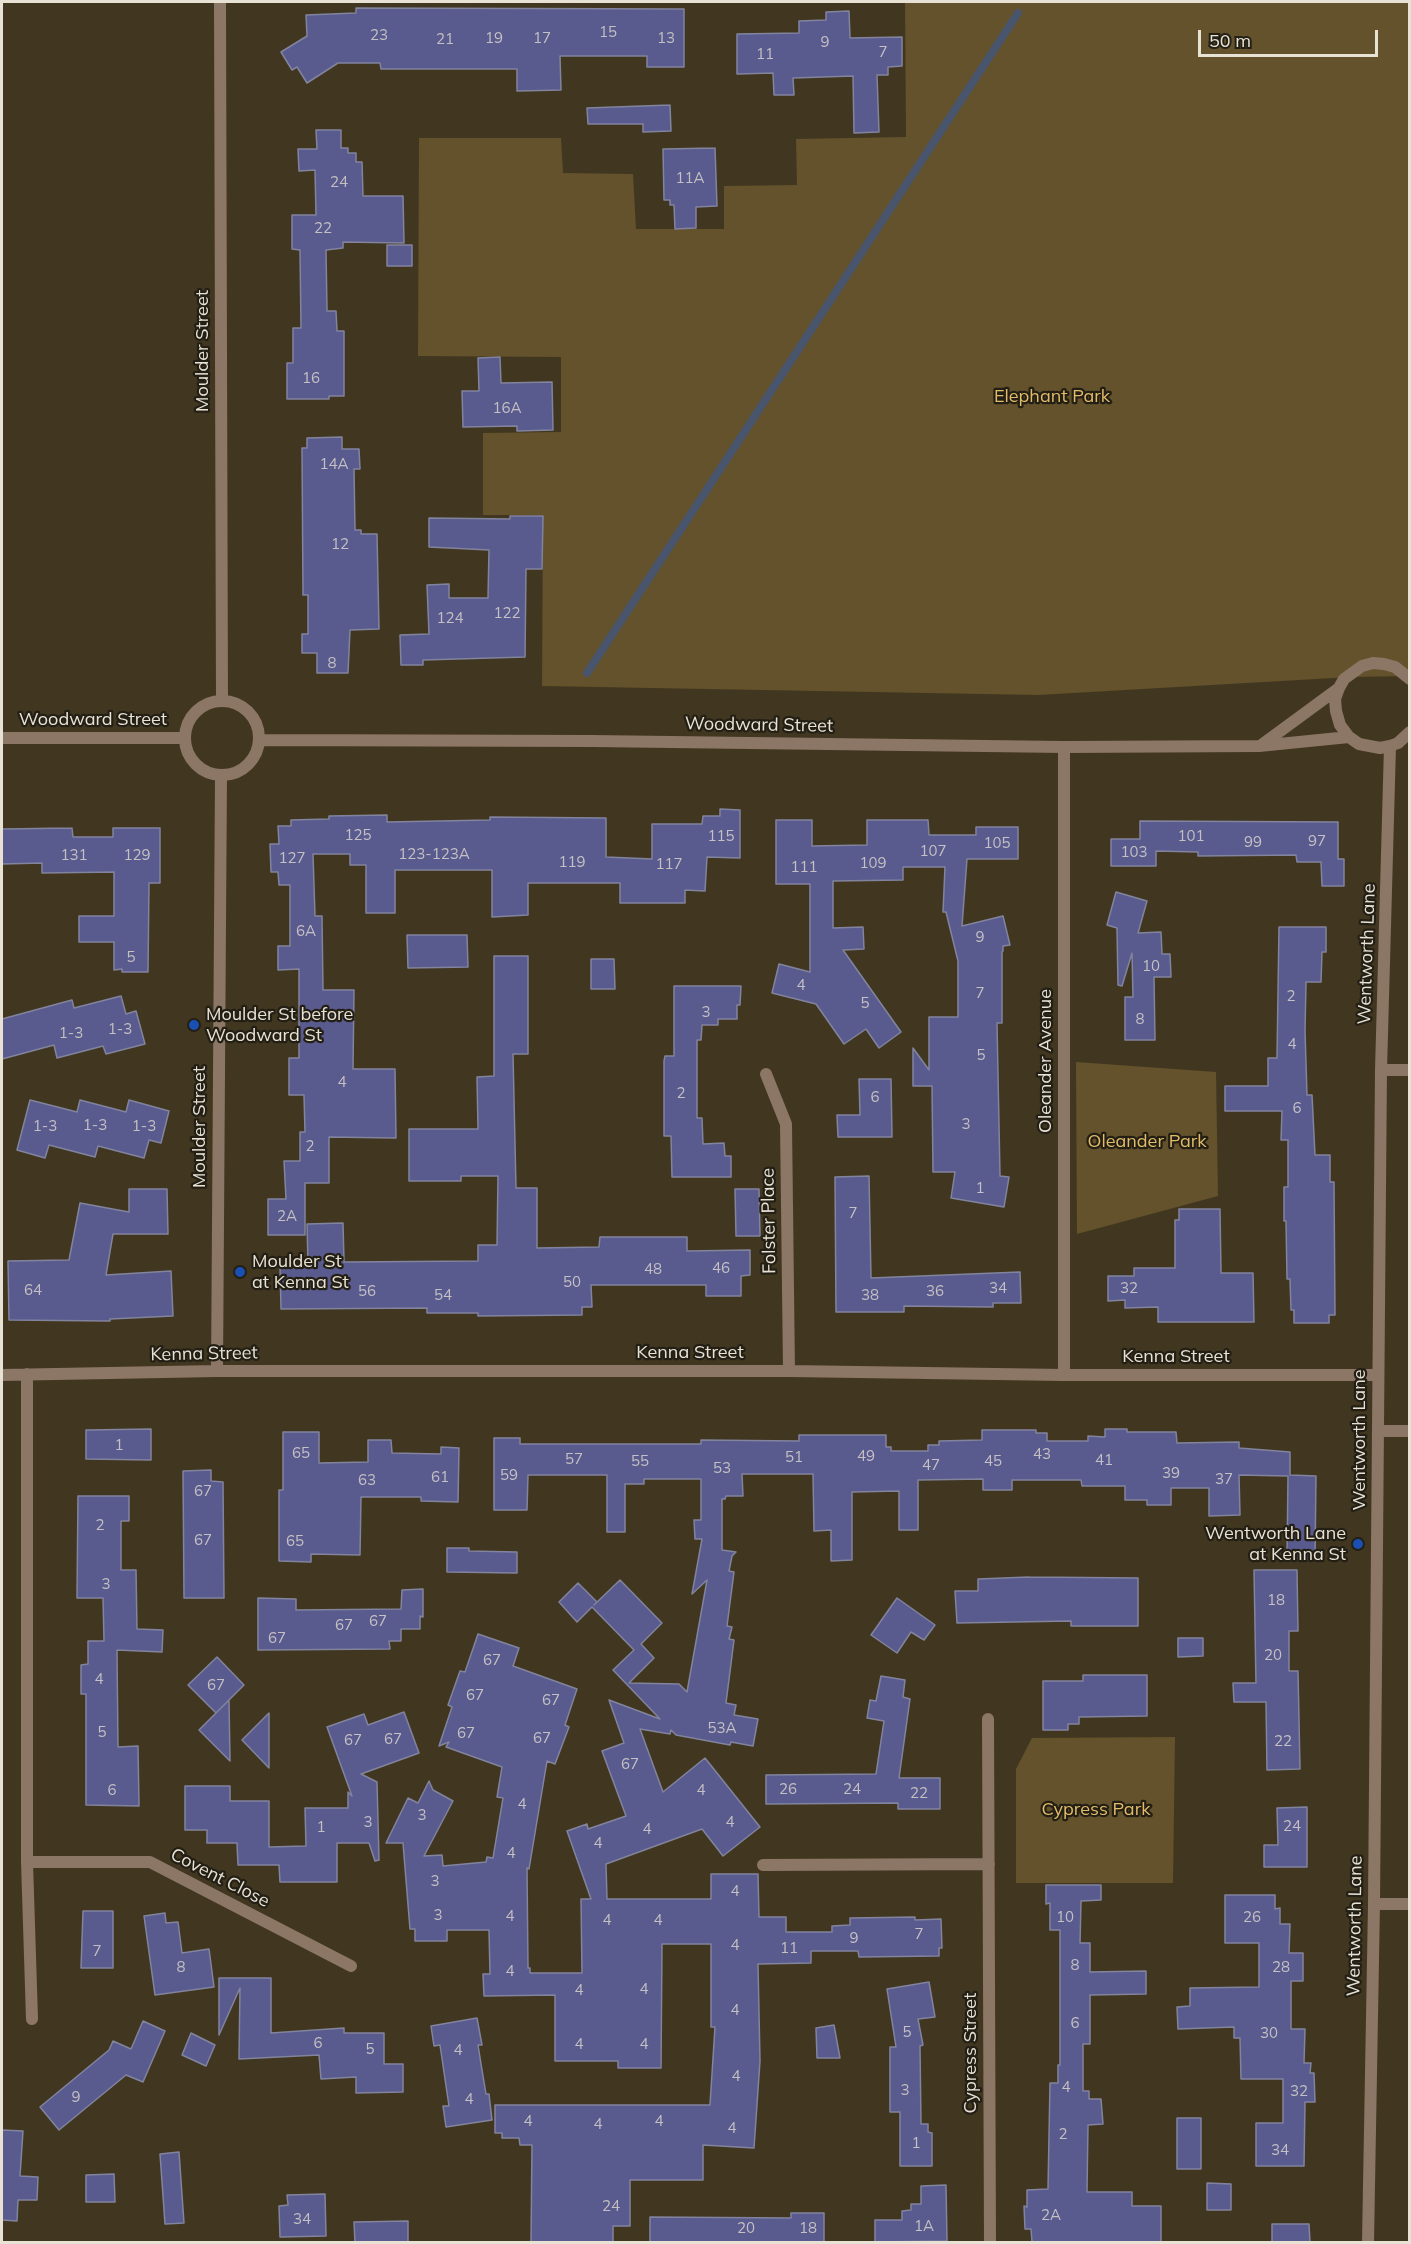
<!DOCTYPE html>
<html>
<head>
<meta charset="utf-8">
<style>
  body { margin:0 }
  #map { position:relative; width:1411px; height:2244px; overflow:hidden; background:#413720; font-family:Mulish,sans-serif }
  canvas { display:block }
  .frame { position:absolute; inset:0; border:3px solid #e8e2d5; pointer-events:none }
  .scale { position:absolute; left:1198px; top:30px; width:180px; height:27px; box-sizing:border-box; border:3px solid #e8e2d5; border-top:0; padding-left:8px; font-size:18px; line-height:21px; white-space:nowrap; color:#e8e2d5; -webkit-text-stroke:4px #231f15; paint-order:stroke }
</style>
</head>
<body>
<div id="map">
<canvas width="1411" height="2244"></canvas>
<div class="frame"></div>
<div class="scale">50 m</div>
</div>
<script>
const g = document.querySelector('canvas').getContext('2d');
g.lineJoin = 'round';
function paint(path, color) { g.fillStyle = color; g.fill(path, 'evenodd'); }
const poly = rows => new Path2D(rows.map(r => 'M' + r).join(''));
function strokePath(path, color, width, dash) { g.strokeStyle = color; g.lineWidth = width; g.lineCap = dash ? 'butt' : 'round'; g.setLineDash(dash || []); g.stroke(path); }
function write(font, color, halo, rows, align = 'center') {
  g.font = font + ' Mulish,sans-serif'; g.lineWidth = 4.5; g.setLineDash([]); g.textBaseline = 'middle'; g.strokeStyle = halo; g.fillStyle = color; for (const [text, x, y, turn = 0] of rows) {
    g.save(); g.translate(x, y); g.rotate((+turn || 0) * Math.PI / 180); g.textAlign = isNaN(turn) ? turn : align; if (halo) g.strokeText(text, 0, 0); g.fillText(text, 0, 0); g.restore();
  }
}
const green = poly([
  [905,2,1409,2,1409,676,1351,677,1038,695,542,686,543,515,483,515,483,433,561,432,561,357,418,356,419,138,561,138,563,173,633,174,636,229,724,229,724,186,797,185,796,139,906,137],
  [1076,1062,1216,1072,1218,1196,1077,1234],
  [1175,1737,1173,1883,1016,1883,1016,1769,1032,1738]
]);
const stream = poly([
  [587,673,1018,13]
]);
const building = poly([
  [356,8,684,9,684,67,647,67,647,56,560,56,561,90,517,91,517,69,381,69,380,63,338,63,307,83,297,67,292,70,281,52,307,36,306,15,356,13,356,8],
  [849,11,850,38,902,37,902,66,888,67,888,75,877,75,879,132,854,133,853,76,793,78,794,95,774,95,773,73,737,74,737,34,799,33,799,21,826,20,826,12,849,11],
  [670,105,671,131,643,132,643,124,588,124,587,108,670,105],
  [316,130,341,130,341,148,348,148,348,153,356,153,356,162,362,162,363,196,403,196,404,243,343,242,343,248,326,250,327,311,336,311,337,331,344,331,344,396,329,396,329,399,287,399,287,363,293,363,293,328,301,328,300,250,292,249,292,215,316,215,315,170,299,171,298,149,317,149,316,130],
  [715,148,717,206,696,207,696,228,675,229,674,205,670,205,670,200,664,200,663,149,715,148],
  [387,245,412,245,412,266,387,266,387,245],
  [500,357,501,383,552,382,553,430,517,431,517,426,463,427,462,391,479,391,478,358,500,357],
  [342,437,342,449,359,449,360,469,354,469,355,530,361,530,361,534,377,534,379,629,350,630,348,673,317,673,317,653,302,653,302,634,308,634,308,595,303,595,302,448,307,448,307,438,342,437],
  [510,516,543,516,542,569,526,569,525,657,423,660,423,665,401,665,400,635,429,634,427,585,449,584,449,598,488,598,489,550,429,547,429,518,510,519,510,516],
  [720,809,740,810,740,858,707,857,705,891,685,890,685,903,620,903,620,883,528,883,528,915,492,917,492,870,395,870,395,913,366,913,366,865,350,865,350,854,313,854,315,916,322,916,323,990,354,990,353,1069,395,1069,396,1138,329,1137,329,1183,305,1183,305,1235,268,1235,268,1199,286,1199,284,1161,300,1161,300,1132,305,1132,304,1095,289,1095,289,1058,299,1058,299,969,278,970,278,946,290,946,290,885,279,885,278,872,271,872,270,844,279,844,278,826,291,826,291,820,329,819,329,816,387,815,387,822,490,820,490,817,606,818,606,857,652,859,652,824,702,824,703,816,720,816,720,809],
  [776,820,812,820,812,846,867,845,867,820,928,820,929,835,976,835,976,827,1018,827,1018,859,967,859,962,926,1003,916,1010,945,1003,946,1003,951,1002,952,1002,1023,997,1023,1000,1176,1009,1177,1004,1207,951,1198,955,1172,933,1172,932,1086,913,1086,913,1048,929,1070,929,1017,958,1017,958,961,946,912,943,912,945,867,903,867,903,880,833,881,833,928,863,927,864,949,843,950,901,1032,879,1048,866,1029,844,1044,816,1004,772,993,779,964,810,972,810,884,776,884,776,820],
  [1140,821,1338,822,1338,859,1344,859,1344,886,1322,886,1321,862,1297,862,1296,855,1198,856,1198,852,1156,851,1156,866,1111,866,1111,839,1140,839,1140,821],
  [72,828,73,837,113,837,113,828,160,828,160,883,149,883,148,972,122,972,122,969,114,970,114,942,79,942,79,916,114,916,114,872,42,873,42,863,2,864,2,829,72,828],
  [1116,892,1147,901,1138,933,1161,932,1162,954,1170,954,1171,977,1154,977,1155,1040,1125,1040,1125,997,1133,997,1132,953,1122,986,1118,985,1117,928,1107,925,1116,892],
  [1279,927,1326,927,1326,952,1322,952,1321,982,1306,982,1305,1031,1307,1095,1312,1095,1315,1155,1330,1155,1330,1182,1334,1182,1335,1315,1329,1315,1329,1323,1294,1323,1294,1310,1291,1310,1290,1279,1287,1279,1286,1221,1284,1221,1284,1187,1288,1187,1288,1140,1281,1140,1282,1111,1225,1111,1225,1086,1268,1086,1268,1058,1277,1058,1279,927],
  [407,935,467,935,468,967,408,968,407,935],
  [494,956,528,956,528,1054,513,1054,516,1188,537,1188,537,1248,599,1247,600,1237,687,1237,687,1251,750,1250,750,1275,741,1276,741,1296,706,1296,706,1285,591,1285,592,1307,582,1307,582,1315,478,1316,478,1313,427,1313,427,1308,281,1309,280,1266,308,1264,307,1224,343,1223,344,1262,478,1261,478,1245,497,1245,498,1176,461,1176,461,1181,409,1181,409,1129,478,1129,477,1077,494,1076,494,956],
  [591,959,614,959,615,989,591,989,591,959],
  [674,986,741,986,740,1005,737,1005,737,1019,718,1019,718,1025,702,1025,701,1040,697,1040,697,1118,702,1118,703,1144,724,1143,725,1156,731,1156,731,1177,672,1177,671,1136,664,1136,664,1061,665,1056,674,1056,674,986],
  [121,996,126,1014,136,1011,145,1044,106,1054,103,1046,57,1058,54,1045,2,1059,2,1019,72,1000,74,1008,121,996],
  [859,1079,891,1079,892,1137,838,1137,837,1115,860,1115,859,1079],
  [30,1100,77,1112,80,1100,126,1112,129,1100,169,1111,161,1143,149,1140,144,1158,98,1146,95,1157,49,1145,45,1158,17,1150,30,1100],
  [869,1176,871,1278,1020,1272,1021,1303,993,1303,993,1307,904,1306,904,1312,836,1312,835,1177,869,1176],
  [129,1189,167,1189,168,1234,113,1234,106,1275,171,1271,173,1316,110,1319,110,1321,9,1320,8,1261,69,1260,80,1203,129,1212,129,1189],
  [735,1189,759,1189,760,1236,736,1236,735,1189],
  [1179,1209,1220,1209,1221,1273,1253,1273,1254,1322,1158,1322,1158,1307,1125,1308,1125,1300,1108,1301,1108,1276,1134,1276,1134,1268,1175,1268,1175,1220,1179,1220,1179,1209],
  [151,1429,151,1460,86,1459,86,1430,151,1429],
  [1105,1429,1127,1429,1127,1432,1176,1432,1177,1443,1239,1442,1239,1448,1290,1452,1290,1475,1316,1476,1315,1559,1287,1558,1288,1476,1239,1475,1240,1515,1209,1516,1209,1488,1171,1488,1171,1505,1147,1505,1147,1500,1125,1500,1125,1486,1082,1486,1081,1480,1012,1480,1012,1490,983,1490,983,1479,918,1480,918,1530,899,1530,899,1491,852,1492,852,1560,831,1561,831,1530,814,1531,813,1474,742,1474,743,1496,726,1496,725,1499,722,1499,722,1550,736,1552,732,1556,729,1571,734,1572,727,1626,732,1627,729,1639,734,1640,726,1703,736,1705,734,1715,758,1719,753,1746,731,1742,730,1745,676,1735,671,1730,670,1734,640,1729,663,1792,705,1758,760,1827,723,1856,702,1829,606,1864,607,1899,711,1899,711,1874,758,1874,759,1917,786,1917,786,1932,832,1932,832,1926,850,1925,850,1918,915,1917,915,1920,941,1919,942,1948,939,1948,939,1956,859,1957,858,1951,811,1951,811,1963,758,1964,760,2061,754,2148,703,2145,703,2180,630,2180,630,2226,613,2226,613,2242,531,2242,532,2145,520,2145,519,2138,502,2138,502,2133,495,2133,495,2105,710,2105,715,2027,711,2027,711,1944,662,1944,661,2068,618,2068,618,2061,555,2061,555,1995,484,1996,483,1974,490,1974,489,1930,447,1930,447,1941,415,1941,415,1929,410,1929,403,1843,386,1843,408,1798,418,1803,429,1781,433,1790,453,1801,424,1856,442,1855,443,1866,486,1862,487,1857,493,1858,503,1798,497,1797,502,1767,446,1747,449,1742,439,1746,452,1707,448,1705,460,1671,465,1672,478,1634,519,1648,513,1666,577,1689,565,1725,569,1727,555,1764,547,1761,529,1869,527,1868,528,1968,530,1968,530,1973,582,1973,581,1899,591,1899,567,1831,587,1824,588,1829,626,1816,602,1751,624,1743,609,1700,660,1719,613,1670,634,1650,592,1607,577,1622,559,1602,578,1583,597,1602,594,1605,620,1580,662,1623,641,1644,654,1658,629,1683,679,1684,687,1692,707,1580,692,1594,702,1539,695,1539,694,1520,701,1520,701,1479,644,1479,644,1484,625,1484,625,1532,607,1532,607,1475,528,1475,527,1510,494,1510,494,1438,520,1438,520,1444,701,1444,701,1440,799,1441,799,1435,886,1435,886,1447,891,1447,891,1451,928,1451,928,1445,939,1445,939,1441,982,1440,982,1430,1036,1430,1036,1433,1047,1433,1047,1441,1088,1441,1088,1436,1105,1437,1105,1429],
  [283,1432,319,1432,319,1463,368,1462,368,1440,391,1440,392,1453,441,1454,441,1447,459,1448,458,1502,421,1501,421,1497,361,1497,360,1555,311,1554,311,1562,279,1561,279,1490,283,1490,283,1432],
  [211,1470,211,1481,223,1482,224,1598,184,1598,183,1471,211,1470],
  [78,1496,129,1496,129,1521,121,1521,121,1570,136,1570,137,1629,163,1630,162,1652,117,1650,118,1747,138,1746,139,1806,86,1805,86,1694,81,1694,81,1665,88,1664,88,1641,104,1641,103,1598,77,1598,78,1496],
  [447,1548,469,1548,469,1551,517,1552,517,1573,447,1572,447,1548],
  [1254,1570,1297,1570,1298,1631,1289,1631,1289,1671,1298,1671,1300,1769,1267,1770,1266,1702,1234,1702,1233,1683,1256,1683,1254,1570],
  [1029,1577,1138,1578,1138,1626,1071,1626,1071,1621,957,1623,955,1591,978,1591,978,1579,1029,1577],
  [423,1589,423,1617,420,1616,420,1629,401,1629,401,1641,389,1641,390,1649,258,1650,258,1598,296,1599,296,1610,401,1609,402,1590,423,1589],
  [897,1598,935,1625,924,1640,911,1632,897,1653,871,1635,897,1598],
  [1178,1638,1203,1638,1203,1656,1178,1657,1178,1638],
  [217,1657,244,1685,216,1713,188,1685,217,1657],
  [1083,1675,1147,1675,1147,1716,1079,1717,1079,1724,1068,1724,1068,1730,1043,1730,1043,1681,1083,1681,1083,1675],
  [881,1676,905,1680,903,1697,910,1699,899,1778,940,1778,940,1809,898,1809,898,1803,766,1804,766,1775,876,1774,884,1721,867,1718,870,1700,876,1701,881,1676],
  [229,1700,230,1761,199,1730,229,1700],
  [404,1712,419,1753,361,1774,377,1782,379,1860,375,1861,369,1843,337,1843,337,1882,280,1882,279,1865,238,1865,237,1843,207,1843,207,1830,185,1830,185,1786,230,1786,230,1801,269,1801,269,1847,306,1846,305,1808,348,1808,348,1792,352,1796,327,1727,364,1714,368,1725,404,1712],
  [269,1713,269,1768,242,1740,269,1713],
  [1307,1807,1307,1867,1264,1867,1264,1845,1278,1845,1277,1808,1307,1807],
  [1046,1885,1101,1885,1101,1900,1081,1901,1080,1943,1090,1943,1090,1972,1146,1971,1146,1994,1090,1995,1090,2044,1083,2044,1083,2091,1089,2091,1089,2099,1101,2099,1103,2124,1088,2125,1087,2192,1132,2192,1132,2206,1161,2206,1161,2242,1032,2242,1031,2229,1025,2229,1024,2206,1027,2207,1027,2190,1048,2189,1050,2083,1058,2083,1058,2065,1060,2065,1060,1930,1050,1930,1050,1903,1046,1904,1046,1885],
  [1225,1895,1275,1895,1275,1909,1280,1908,1280,1924,1290,1924,1289,1953,1303,1953,1303,1981,1291,1981,1291,2029,1305,2029,1304,2063,1311,2063,1310,2073,1314,2073,1315,2102,1305,2102,1304,2166,1256,2166,1256,2123,1283,2123,1283,2079,1241,2079,1240,2038,1234,2038,1234,2027,1178,2029,1177,2007,1190,2006,1190,1988,1259,1987,1259,1943,1225,1943,1225,1895],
  [83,1911,113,1911,113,1968,81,1968,83,1911],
  [165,1913,166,1923,178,1922,182,1953,209,1949,214,1987,155,1995,144,1916,165,1913],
  [219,1978,271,1978,271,2033,344,2028,344,2033,384,2033,384,2064,403,2064,403,2092,356,2093,356,2077,321,2079,319,2055,239,2059,240,1988,219,2035,219,1978],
  [929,1982,935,2017,918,2019,923,2045,920,2046,921,2124,928,2124,928,2132,932,2133,932,2166,900,2166,900,2112,890,2112,890,2047,896,2047,887,1989,929,1982],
  [477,2018,482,2045,478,2045,482,2070,486,2094,489,2094,492,2120,446,2127,443,2106,449,2106,440,2045,434,2046,431,2026,477,2018],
  [143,2021,165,2031,143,2082,126,2075,59,2130,40,2107,109,2050,113,2041,131,2049,143,2021],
  [834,2025,840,2058,817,2058,816,2028,834,2025],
  [191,2033,215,2045,206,2066,182,2055,191,2033],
  [1177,2118,1201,2118,1201,2169,1177,2169,1177,2118],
  [2,2130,23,2131,20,2176,38,2177,37,2200,18,2200,17,2221,2,2220,2,2130],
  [179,2152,184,2223,165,2224,160,2154,179,2152],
  [114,2174,115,2202,86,2202,86,2175,114,2174],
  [1207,2183,1231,2184,1231,2210,1207,2210,1207,2183],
  [946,2185,947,2241,875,2242,875,2220,902,2220,902,2211,911,2210,911,2204,921,2204,921,2186,946,2185],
  [325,2194,326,2236,280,2237,279,2206,288,2205,287,2195,325,2194],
  [791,2213,824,2213,824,2242,650,2242,650,2217,791,2218,791,2213],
  [408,2221,408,2242,355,2242,354,2222,408,2221],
  [1272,2224,1309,2224,1310,2242,1272,2242,1272,2224]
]);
const minor = poly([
  [220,2,222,701],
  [1381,1070,1410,1070],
  [766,1074,786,1124,789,1371],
  [217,1371,221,775],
  [27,1374,27,1862,32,2019],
  [2,1375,217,1371,789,1371,1064,1375,1378,1375],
  [1064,1375,1064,747],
  [1379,1431,1410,1431],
  [988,1719,990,2242],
  [27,1862,150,1862,351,1966],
  [763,1865,989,1864],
  [1374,1904,1410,1904],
  [1368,2242,1374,1904,1381,1070,1390,746]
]);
const tertiary = poly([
  [1410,679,1395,667,1384,664,1373,663,1362,666,1344,679,1339,688,1335,699,1336,711,1340,725,1349,737,1359,744,1380,748,1390,746,1398,743,1410,732],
  '185 738a37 37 0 1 1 74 0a37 37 0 1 1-74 0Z',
  [2,738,185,738],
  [259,740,592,741,1064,747,1259,746,1349,737],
  [1260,746,1339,688]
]);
const markers = [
  [194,1025,6,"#1a4fb4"],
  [240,1272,6,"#1a4fb4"],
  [1358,1544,6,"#1a4fb4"]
];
const numberNames = [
  ["15",608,32],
  ["23",379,35],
  ["19",494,38],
  ["17",542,38],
  ["13",666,38],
  ["21",445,39],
  ["9",825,42],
  ["7",883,52],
  ["11",765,54],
  ["11A",690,178],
  ["24",339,182],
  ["22",323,228],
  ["16",311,378],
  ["16A",507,408],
  ["14A",334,464],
  ["12",340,544],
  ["122",507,613],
  ["124",450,618],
  ["8",332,663],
  ["125",358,835],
  ["115",721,836],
  ["101",1191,836],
  ["97",1317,841],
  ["99",1253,842],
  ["105",997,843],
  ["107",933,851],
  ["103",1134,852],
  ["123-123A",434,854],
  ["131",74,855],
  ["129",137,855],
  ["127",292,858],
  ["119",572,862],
  ["109",873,863],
  ["117",669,864],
  ["111",804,867],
  ["6A",306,931],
  ["9",980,937],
  ["5",131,957],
  ["10",1151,966],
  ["4",801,985],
  ["7",980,993],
  ["2",1291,996],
  ["5",865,1003],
  ["3",706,1012],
  ["8",1140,1019],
  ["1-3",120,1029],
  ["1-3",71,1033],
  ["4",1292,1044],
  ["5",981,1055],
  ["4",342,1082],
  ["2",681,1093],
  ["6",875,1097],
  ["6",1297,1108],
  ["3",966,1124],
  ["1-3",95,1125],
  ["1-3",45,1126],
  ["1-3",144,1126],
  ["2",310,1146],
  ["1",980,1188],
  ["7",853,1213],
  ["2A",287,1216],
  ["46",721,1268],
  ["48",653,1269],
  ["50",572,1282],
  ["34",998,1288],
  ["32",1129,1288],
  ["64",33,1290],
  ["56",367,1291],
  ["36",935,1291],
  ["54",443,1295],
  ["38",870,1295],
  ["1",119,1445],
  ["65",301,1453],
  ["43",1042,1454],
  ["49",866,1456],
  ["51",794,1457],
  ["57",574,1459],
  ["41",1104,1460],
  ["55",640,1461],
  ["45",993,1461],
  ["47",931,1465],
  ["53",722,1468],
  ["39",1171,1473],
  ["59",509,1475],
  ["61",440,1477],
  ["37",1224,1479],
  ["63",367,1480],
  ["67",203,1491],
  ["2",100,1525],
  ["67",203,1540],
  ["65",295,1541],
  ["3",106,1584],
  ["18",1276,1600],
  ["67",378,1621],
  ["67",344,1625],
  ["67",277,1638],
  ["20",1273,1655],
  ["67",492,1660],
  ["4",99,1679],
  ["67",216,1685],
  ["67",475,1695],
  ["67",551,1700],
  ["53A",722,1728],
  ["5",102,1732],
  ["67",466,1733],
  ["67",542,1738],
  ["67",393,1739],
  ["67",353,1740],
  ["22",1283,1741],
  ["67",630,1764],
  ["26",788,1789],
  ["24",852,1789],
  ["6",112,1790],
  ["4",701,1790],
  ["22",919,1793],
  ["4",522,1804],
  ["3",422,1815],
  ["3",368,1822],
  ["4",730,1822],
  ["24",1292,1826],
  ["1",321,1827],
  ["4",647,1829],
  ["4",598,1843],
  ["4",511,1853],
  ["3",435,1881],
  ["4",735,1891],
  ["3",438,1915],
  ["4",510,1916],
  ["10",1065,1917],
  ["26",1252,1917],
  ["4",607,1920],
  ["4",658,1920],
  ["7",919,1934],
  ["9",854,1938],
  ["4",735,1945],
  ["11",789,1948],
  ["7",97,1951],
  ["8",1075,1965],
  ["8",181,1967],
  ["28",1281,1967],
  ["4",510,1971],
  ["4",644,1989],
  ["4",579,1990],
  ["4",735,2010],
  ["6",1075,2023],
  ["5",907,2032],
  ["30",1269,2033],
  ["6",318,2043],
  ["4",579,2044],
  ["4",644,2044],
  ["5",370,2049],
  ["4",458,2050],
  ["4",736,2076],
  ["4",1066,2087],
  ["3",905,2090],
  ["32",1299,2091],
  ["9",76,2097],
  ["4",469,2099],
  ["4",528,2121],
  ["4",659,2121],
  ["4",598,2124],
  ["4",732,2128],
  ["2",1063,2134],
  ["1",916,2143],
  ["34",1280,2150],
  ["24",611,2206],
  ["2A",1051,2215],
  ["34",302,2219],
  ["1A",924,2226],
  ["20",746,2228],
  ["18",808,2228]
];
const streetNames = [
  ["Moulder Street",203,351,-90],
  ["Woodward Street",93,720],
  ["Woodward Street",759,725,1],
  ["Wentworth Lane",1367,954,-88],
  ["Oleander Avenue",1046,1061,-90],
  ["Moulder Street",200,1127,-90],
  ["Folster Place",769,1221,-91],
  ["Kenna Street",690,1353],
  ["Kenna Street",204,1354,-1],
  ["Kenna Street",1176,1357],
  ["Wentworth Lane",1360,1440,-90],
  ["Covent Close",220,1878,27],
  ["Wentworth Lane",1355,1926,-89],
  ["Cypress Street",971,2053,-90]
];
const parkNames = [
  ["Elephant Park",1052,397],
  ["Oleander Park",1147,1142],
  ["Cypress Park",1096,1810]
];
const poiNames = [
  ["Moulder St before",206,1015],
  ["Woodward St",206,1036],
  ["Moulder St",252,1262],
  ["at Kenna St",252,1283],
  ["Wentworth Lane",1346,1534,"right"],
  ["at Kenna St",1346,1555,"right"]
];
paint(green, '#63522b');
strokePath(stream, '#48556d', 8);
paint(building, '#595a8e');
strokePath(building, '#82849e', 1.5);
strokePath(minor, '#8c7665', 12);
strokePath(tertiary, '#8c7665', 12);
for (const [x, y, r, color] of markers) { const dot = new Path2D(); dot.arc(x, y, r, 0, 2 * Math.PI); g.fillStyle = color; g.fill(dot); strokePath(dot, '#231f15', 2); }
write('15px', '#c4c0c3', null, numberNames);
write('18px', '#e8e2d5', '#231f15', streetNames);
write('18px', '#e2bc68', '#231f15', parkNames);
write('18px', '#e8e2d5', '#231f15', poiNames, 'left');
</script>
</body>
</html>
